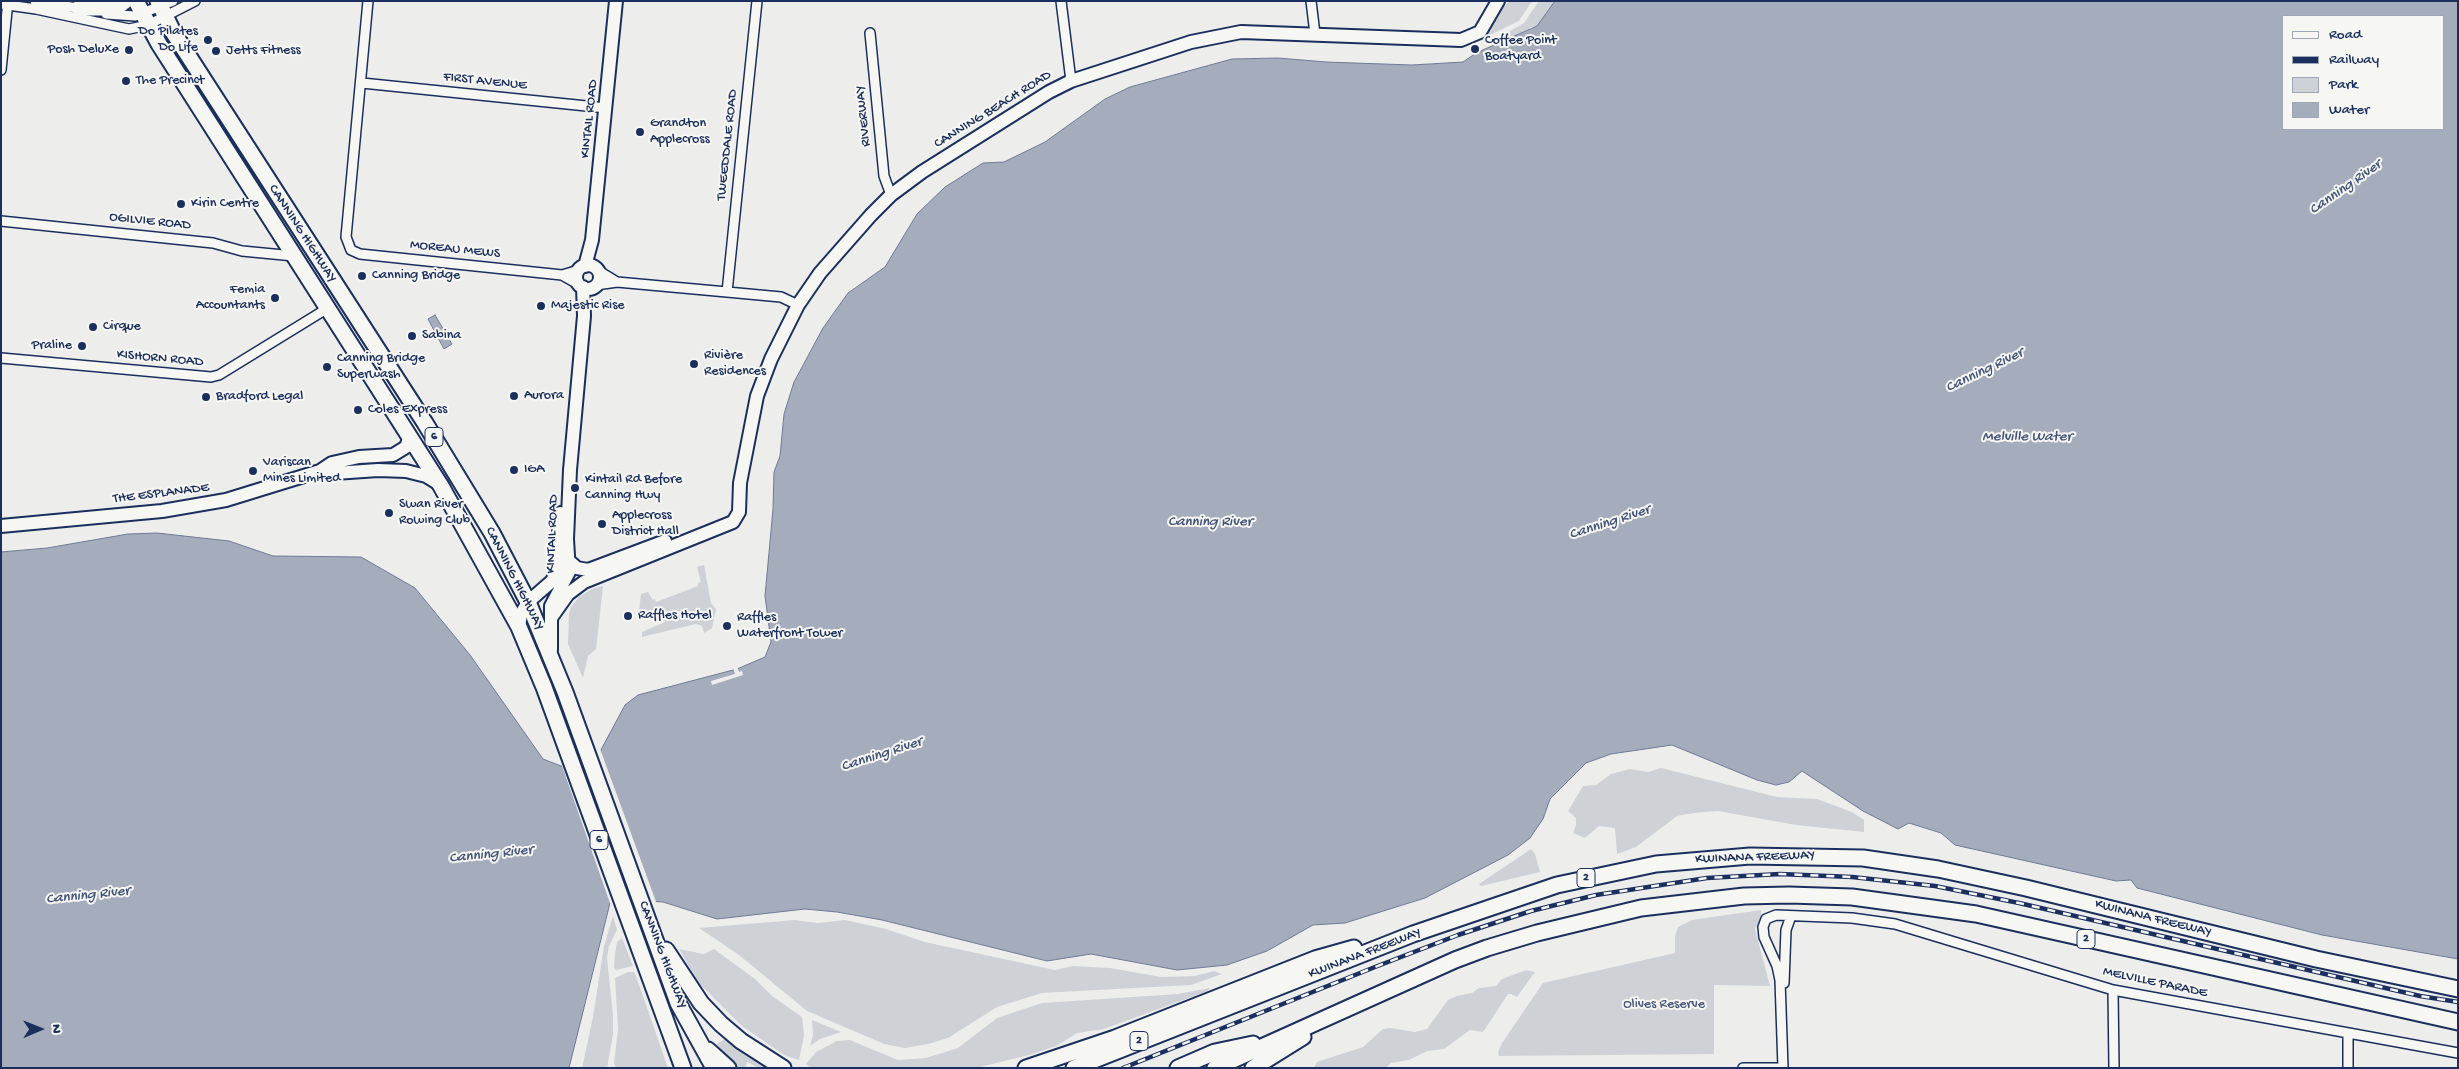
<!DOCTYPE html>
<html>
<head>
<meta charset="utf-8">
<style>
  body { margin:0 }
  #map { position:relative; width:2459px; height:1069px; overflow:hidden; background:#edeeec; font-family:"Gochi Hand",sans-serif }
  canvas { display:block }
  .frame { position:absolute; inset:0; border:2px solid #1b2f5e; pointer-events:none }
  .legend { position:absolute; left:2282px; top:15px; width:162px; height:115px; box-sizing:border-box; background:#f6f6f2; border:1px solid #9ea6b7; margin:0; padding:6px 9px; list-style:none; font-size:15px; color:#1b2f5e }
  .legend li { display:flex; align-items:center; gap:10px; height:25px }
  .legend b { width:25px; border:1px solid #9ea6b7 }
  .north { position:absolute; left:15px; top:1004px; width:50px; height:50px; -webkit-text-stroke:4px #f6f6f2; paint-order:stroke; rotate:89deg; font-size:14px; font-weight:700; line-height:20px; text-align:center; color:#1b2f5e }
  .north::after { content:''; display:block; margin:auto; width:18px; height:22px; background:#1b2f5e; clip-path:polygon(50% 0,100% 100%,50% 72%,0 100%) }
</style>
</head>
<body>
<div id="map">
<canvas width="2459" height="1069"></canvas>
<div class="frame"></div>
<ul class="legend">
<li><b style="height:6px;background:#f6f6f2"></b>Road</li>
<li><b style="height:6px;background:#1b2f5e"></b>Railway</li>
<li><b style="height:14px;background:#ced2d7"></b>Park</li>
<li><b style="height:14px;background:#a5acbc"></b>Water</li>
</ul>
<div class="north">N</div>
</div>
<script>
const g = document.querySelector('canvas').getContext('2d');
g.lineJoin = 'round';
function paint(path, color) { g.fillStyle = color; g.fill(path, 'evenodd'); }
const poly = rows => new Path2D(rows.map(r => 'M' + r).join(''));
function strokePath(path, color, width, dash) { g.strokeStyle = color; g.lineWidth = width; g.lineCap = dash ? 'butt' : 'round'; g.setLineDash(dash || []); g.stroke(path); }
function write(font, color, halo, rows, align = 'center') {
  g.font = font + ' "Gochi Hand",sans-serif'; g.lineWidth = 4; g.setLineDash([]); g.textBaseline = 'middle'; g.strokeStyle = halo; g.fillStyle = color; for (const [text, x, y, turn = 0] of rows) {
    g.save(); g.translate(x, y); g.rotate((+turn || 0) * Math.PI / 180); g.textAlign = isNaN(turn) ? turn : align; if (halo) g.strokeText(text, 0, 0); g.fillText(text, 0, 0); g.restore();
  }
}
const green = poly([
  [1509,1,1532,1,1519,21,1473,43,1472,41,1481,35],
  [1539,1,1555,1,1537,26,1531,27,1512,43,1507,37,1507,33,1524,23],
  [704,565,711,603,716,609,712,628,704,633,702,626,696,624,642,637,642,632,665,622,661,613,638,621,641,594,648,592,653,600,655,599,656,602,698,586,698,583,701,582,697,567],
  [603,586,596,649,588,656,583,678,568,644,569,614,571,607,579,597,592,589],
  [1661,768,1777,797,1817,799,1852,812,1864,820,1864,832,1796,825,1718,811,1694,813,1677,816,1636,847,1617,854,1615,828,1599,826,1585,838,1573,833,1576,825,1576,818,1568,811,1583,786,1596,785,1611,774,1630,769,1648,772],
  [1531,849,1535,854,1540,872,1481,886,1479,884],
  [1761,910,1761,918,1755,929,1770,986,1714,985,1714,1054,1499,1056,1498,1052,1502,1043,1543,983,1675,953,1675,936,1678,927,1692,920],
  [613,916,617,930,609,946,607,958,613,1015,613,1034,609,1057,607,1068,582,1068,593,1017,604,946],
  [795,920,818,923,845,920,886,929,925,942,1055,970,1073,966,1110,968,1161,977,1195,976,1214,971,1222,974,1191,985,1042,993,997,1007,948,1038,928,1044,905,1048,884,1044,807,1011,739,955,699,928],
  [622,938,633,966,616,970,614,967,615,953,617,942],
  [679,949,704,954,714,949,755,979,772,996,802,1017,804,1035,799,1060,784,1055,742,1026,697,981],
  [1526,970,1535,972,1517,997,1511,994,1508,994,1483,1032,1470,1030,1444,1049,1427,1051,1409,1060,1391,1063,1386,1068,1314,1068,1317,1062,1363,1047,1383,1029,1390,1028,1415,1032,1427,1029,1448,1000,1457,996,1472,993,1479,988,1496,986,1502,979],
  [628,972,634,972,636,976,668,1068,616,1068,614,1064,618,1029,615,978],
  [1210,988,1208,991,1104,1029,1077,1033,1056,1046,1029,1055,976,1068,811,1068,806,1064,816,1052,837,1041,850,1040,898,1060,926,1058,958,1048,997,1018,1042,1003,1178,994],
  [812,1020,841,1032,820,1039,810,1046,813,1035],
  [729,1039,738,1049,769,1068,759,1068,747,1062,745,1068,734,1068,717,1044,723,1040]
]);
const water = poly([
  [1555,1,2458,1,2458,959,2322,935,2137,888,2131,880,2116,881,1955,845,1941,833,1909,823,1898,829,1863,811,1802,771,1789,782,1776,785,1757,780,1672,745,1611,754,1586,763,1550,799,1543,819,1530,838,1508,855,1425,898,1345,923,1313,925,1267,951,1227,965,1177,970,1091,954,1047,961,882,920,837,912,805,909,717,919,663,902,611,899,569,1068,1,1068,1,552,47,548,128,534,157,533,229,541,273,556,361,557,415,588,470,655,543,759,574,771,596,759,625,705,638,695,737,669,765,657,771,642,765,596,773,509,774,472,780,456,784,414,794,382,823,328,848,293,885,267,917,214,945,187,983,163,1004,162,1045,142,1105,99,1130,87,1232,59,1278,58,1326,62,1412,65,1463,62,1476,53,1537,26,1555,1],
  [2283,16,2443,16,2443,129,2283,129,2283,16],
  [435,315,452,344,444,349,428,319,435,315]
]);
const pier = poly([
  [737,666,739,672,742,671,743,675,712,685,711,681,735,674,733,667],
  [599,746,655,899,657,905,612,902,611,906,561,763,574,768,594,757]
]);
const street = poly([
  [35,1,83,9],
  [368,1,346,237,351,250,360,254,562,275,579,270],
  [1061,1,1071,81],
  [1311,1,1315,34],
  [1,4,36,9,129,29,148,25,195,1],
  [106,14,135,16,173,1],
  [870,33,884,176,891,195],
  [1,70,8,1],
  [362,83,606,108],
  [1,221,213,243,242,251,294,256],
  [599,271,617,282],
  [562,275,580,285],
  [596,285,617,282,727,292,781,297,798,305],
  [727,292,757,1],
  [1,358,211,377,219,375,328,308],
  [1784,983,1786,930,1791,916],
  [2113,990,2114,1068],
  [2348,1033,2348,1068],
  [1743,1068,1777,1068],
  [1783,1068,1780,980,1777,966,1764,937,1763,927,1766,919,1776,915,1852,918,1895,924,2113,990,2458,1053]
]);
const secondary = poly([
  '576 277a12 12 0 1 1 24 0a12 12 0 1 1-24 0Z',
  [585,266,592,240,616,1],
  [320,471,335,473,378,470,406,471,426,476,439,484],
  [1,526,162,511,226,500,320,471,332,463,359,457,393,455,406,447,410,436],
  [569,561,577,568,588,570,665,541],
  [551,618,568,594,584,582,733,522,739,512,740,483,757,396,771,359,798,305,820,273,871,215,891,195,922,172,1049,92,1071,81,1191,42,1241,32,1461,40,1480,32,1498,1],
  [519,627,521,614,528,602,552,581,557,572,560,513],
  [551,650,551,606,569,572,567,539,570,470,584,316,583,287]
]);
const highway = poly([
  [136,1,159,44,441,486,519,627,544,687,683,1068],
  [158,1,173,32,425,423,492,533,528,602,565,692,678,1003,714,1068],
  [79,8,116,8,125,1],
  [666,950,701,1003,721,1024,741,1041,783,1068],
  [708,1050,728,1068],
  [1026,1068,1115,1038,1315,959,1354,948],
  [1074,1068,1413,934,1557,885,1656,864,1750,856,1863,858,1938,869,2026,888,2316,959,2458,989],
  [1178,1068,1215,1052,1253,1044],
  [1215,1068,1455,960,1487,948,1537,933,1641,908,1744,896,1789,895,1852,897,1976,914,2458,1022],
  [1253,1068,1303,1037]
]);
const rail = poly([
  [1123,1068,1375,967,1458,935,1531,911,1596,895,1707,878,1780,874,1852,877,1935,886,2019,903,2420,996,2458,1002]
]);
const markers = [
  [208,40,5,"#1b2f5e"],
  [1475,49,5,"#1b2f5e"],
  [129,50,5,"#1b2f5e"],
  [216,51,5,"#1b2f5e"],
  [126,81,5,"#1b2f5e"],
  [640,132,5,"#1b2f5e"],
  [181,204,5,"#1b2f5e"],
  [362,276,5,"#1b2f5e"],
  [275,298,5,"#1b2f5e"],
  [541,306,5,"#1b2f5e"],
  [93,327,5,"#1b2f5e"],
  [412,336,5,"#1b2f5e"],
  [82,346,5,"#1b2f5e"],
  [694,364,5,"#1b2f5e"],
  [327,367,5,"#1b2f5e"],
  [514,396,5,"#1b2f5e"],
  [206,397,5,"#1b2f5e"],
  [358,410,5,"#1b2f5e"],
  [514,470,5,"#1b2f5e"],
  [253,471,5,"#1b2f5e"],
  [575,488,5,"#1b2f5e"],
  [389,513,5,"#1b2f5e"],
  [602,524,5,"#1b2f5e"],
  [628,616,5,"#1b2f5e"],
  [727,626,5,"#1b2f5e"]
];
const shields = [
  [434,437,18],
  [599,840,18],
  [1586,878,18],
  [2086,939,18],
  [1139,1041,18]
];
const shieldNames = [
  ["6",434,437],
  ["6",599,840],
  ["2",1586,878],
  ["2",2086,939],
  ["2",1139,1041]
];
const poiNames = [
  ["Do Pilates",198,32,"right"],
  ["Do Life",198,48,"right"],
  ["Coffee Point",1485,41],
  ["Boatyard",1485,57],
  ["Posh Deluxe",119,50,"right"],
  ["Jetts Fitness",226,51],
  ["The Precinct",136,81],
  ["Grandton",650,124],
  ["Applecross",650,140],
  ["Kirin Centre",191,204],
  ["Canning Bridge",372,276],
  ["Femia",265,290,"right"],
  ["Accountants",265,306,"right"],
  ["Majestic Rise",551,306],
  ["Cirque",103,327],
  ["Sabina",422,336],
  ["Praline",72,346,"right"],
  ["Rivière",704,356],
  ["Residences",704,372],
  ["Canning Bridge",337,359],
  ["Superwash",337,375],
  ["Aurora",524,396],
  ["Bradford Legal",216,397],
  ["Coles Express",368,410],
  ["Variscan",263,463],
  ["Mines Limited",263,479],
  ["IGA",524,470],
  ["Kintail Rd Before",585,480],
  ["Canning Hwy",585,496],
  ["Swan River",399,505],
  ["Rowing Club",399,521],
  ["Applecross",612,516],
  ["District Hall",612,532],
  ["Raffles Hotel",638,616],
  ["Raffles",737,618],
  ["Waterfront Tower",737,634]
];
const streetNames = [
  ["FIRST AVENUE",485,82,6],
  ["CANNING BEACH ROAD",993,110,-32],
  ["RIVERWAY",864,116,-96],
  ["KINTAIL ROAD",590,119,-84],
  ["TWEEDDALE ROAD",728,145,-84],
  ["OGILVIE ROAD",150,222,6],
  ["CANNING HIGHWAY",302,234,57],
  ["MOREAU MEWS",455,250,6],
  ["KISHORN ROAD",160,359,5],
  ["THE ESPLANADE",161,494,-7],
  ["KINTAIL ROAD",553,534,-88],
  ["CANNING HIGHWAY",514,579,63],
  ["KWINANA FREEWAY",1755,858,-2],
  ["KWINANA FREEWAY",2153,919,14],
  ["KWINANA FREEWAY",1365,954,-21],
  ["CANNING HIGHWAY",662,955,69],
  ["MELVILLE PARADE",2155,983,12]
];
const parkNames = [
  ["Olives Reserve",1664,1005]
];
const waterNames = [
  ["Canning River",2346,188,-35],
  ["Canning River",1985,371,-26],
  ["Melville Water",2027,438],
  ["Canning River",1210,523],
  ["Canning River",1610,523,-18],
  ["Canning River",882,755,-18],
  ["Canning River",491,855,-6],
  ["Canning River",88,896,-6]
];
paint(green, '#ced2d7');
paint(water, '#a5acbc');
strokePath(water, '#6e7a96', 1);
paint(pier, '#edeeec');
strokePath(street, '#1b2f5e', 12);
strokePath(secondary, '#1b2f5e', 16);
strokePath(highway, '#1b2f5e', 19);
strokePath(street, '#f6f6f2', 9);
strokePath(secondary, '#f6f6f2', 12);
strokePath(highway, '#f6f6f2', 15);
strokePath(rail, '#1b2f5e', 4.5);
strokePath(rail, '#f6f6f2', 2.5, [8]);
for (const [x, y, r, color] of markers) { const dot = new Path2D(); dot.arc(x, y, r, 0, 2 * Math.PI); g.fillStyle = color; g.fill(dot); strokePath(dot, '#f6f6f2', 2); }
for (const [x, y, w] of shields) { const box = new Path2D(); box.roundRect(x - w / 2, y - 9.5, w, 19, 4); g.fillStyle = '#f6f6f2'; g.fill(box); strokePath(box, '#1b2f5e', 1); }
write('bold 12px', '#1b2f5e', null, shieldNames);
write('14px', '#1b2f5e', '#f6f6f2', poiNames, 'left');
write('14px', '#1b2f5e', '#f6f6f2', streetNames);
write('14px', '#48587c', '#f6f6f2', parkNames);
write('italic 15px', '#44547a', '#f6f6f2', waterNames);
</script>
</body>
</html>
